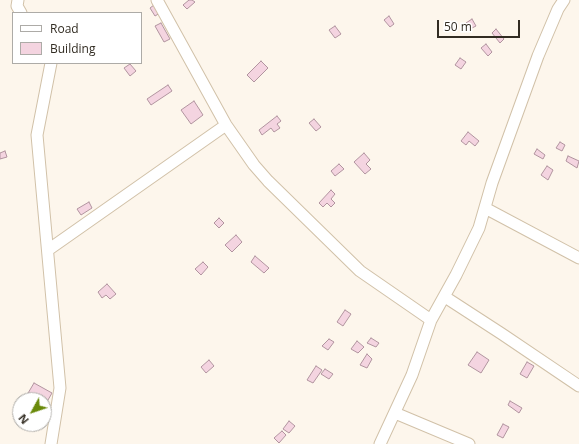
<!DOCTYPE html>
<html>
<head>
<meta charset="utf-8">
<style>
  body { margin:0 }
  #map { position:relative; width:579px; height:444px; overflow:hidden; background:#fdf6ec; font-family:"Open Sans",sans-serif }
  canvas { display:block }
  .legend { position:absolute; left:12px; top:12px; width:130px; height:52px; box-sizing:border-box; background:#fff; border:1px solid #adaba7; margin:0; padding:5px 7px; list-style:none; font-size:12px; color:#322c22 }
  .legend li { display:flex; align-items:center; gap:8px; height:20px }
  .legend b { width:20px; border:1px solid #adaba7 }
  .north { position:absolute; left:12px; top:392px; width:40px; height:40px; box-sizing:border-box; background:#fff; border:1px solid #adaba7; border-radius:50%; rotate:230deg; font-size:11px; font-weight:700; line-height:16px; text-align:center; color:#322c22 }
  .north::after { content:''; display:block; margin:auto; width:14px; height:18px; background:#698909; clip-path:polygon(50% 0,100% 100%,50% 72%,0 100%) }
  .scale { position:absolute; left:437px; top:20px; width:83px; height:18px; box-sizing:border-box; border:2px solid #322c22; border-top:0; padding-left:5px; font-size:12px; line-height:14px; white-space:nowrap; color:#322c22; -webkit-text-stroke:3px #fff; paint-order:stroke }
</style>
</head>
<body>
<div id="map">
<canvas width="579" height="444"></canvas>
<ul class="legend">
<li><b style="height:5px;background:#fff"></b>Road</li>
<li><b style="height:11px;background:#f4d4e0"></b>Building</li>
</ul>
<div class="north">N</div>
<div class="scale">50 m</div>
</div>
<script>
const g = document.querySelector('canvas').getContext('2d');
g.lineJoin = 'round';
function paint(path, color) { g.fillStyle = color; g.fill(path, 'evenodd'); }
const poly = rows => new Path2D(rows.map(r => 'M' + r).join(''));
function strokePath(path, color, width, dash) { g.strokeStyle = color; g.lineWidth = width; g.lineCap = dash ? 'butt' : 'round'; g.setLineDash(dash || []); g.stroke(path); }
const building = poly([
  [189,0,192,0,195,2,187,9,183,5,189,0],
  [154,5,160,13,155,16,150,8,154,5],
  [389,16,394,24,390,27,384,20,389,16],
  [472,19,476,26,470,29,466,23,472,19],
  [161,23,170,39,164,42,155,26,161,23],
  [335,26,341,34,335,38,329,30,335,26],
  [496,29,504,39,500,43,492,33,496,29],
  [486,44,492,52,488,56,481,48,486,44],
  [460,58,466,62,461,69,455,65,460,58],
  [261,61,268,68,254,82,247,75,261,61],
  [130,64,136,71,130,76,124,68,130,64],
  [168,85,172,91,151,105,147,99,168,85],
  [194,101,203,115,191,124,181,110,194,101],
  [277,116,281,121,277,124,280,128,274,132,271,128,262,135,259,130,277,116],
  [314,119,321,127,316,131,309,123,314,119],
  [468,132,479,141,475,146,469,141,466,145,461,141,468,132],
  [560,142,565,145,562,151,556,148,560,142],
  [537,149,545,155,543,159,534,154,537,149],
  [5,151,7,157,0,159,0,153,5,151],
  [364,153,370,160,366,164,371,169,365,174,354,162,364,153],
  [568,156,579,161,577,168,566,161,568,156],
  [339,164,344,169,335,176,331,171,339,164],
  [547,166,553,170,548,180,541,175,547,166],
  [331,190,335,194,331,199,335,203,331,207,327,203,323,207,319,203,331,190],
  [89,202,92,208,81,215,77,209,89,202],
  [219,218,224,223,219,228,214,223,219,218],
  [236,235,242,242,232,252,225,245,236,235],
  [255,256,269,268,264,273,251,262,255,256],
  [203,262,208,267,201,275,195,269,203,262],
  [107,284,116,294,110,299,106,295,102,298,98,292,107,284],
  [345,310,351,314,343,326,337,322,345,310],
  [371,338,379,343,376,347,367,343,371,338],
  [329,339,334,342,328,350,322,346,329,339],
  [357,341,364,347,358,353,351,349,357,341],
  [477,352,489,360,481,373,468,365,477,352],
  [367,354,372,359,367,368,360,365,367,354],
  [209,360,214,366,206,373,201,367,209,360],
  [527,362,534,366,527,378,520,374,527,362],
  [316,366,322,370,313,383,307,380,316,366],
  [325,369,333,374,329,379,321,374,325,369],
  [34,383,52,393,44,407,44,400,24,400,34,383],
  [510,401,522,408,519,413,508,405,510,401],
  [289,421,295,426,289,433,283,429,289,421],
  [503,424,509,427,503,438,497,435,503,424],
  [282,431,286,435,279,443,274,438,282,431]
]);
const minor = poly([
  [18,0,17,6,21,13],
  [157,0,226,125,254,165,268,181,360,271,431,320],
  [51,63,37,135,60,388,51,444],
  [485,208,579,258],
  [48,250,226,125],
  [445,297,502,334,579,386],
  [395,413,469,444],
  [380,444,412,375,431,320,456,275,479,228,492,183,538,56,558,9,564,0]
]);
paint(building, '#f4d4e0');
strokePath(building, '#b1949f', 1);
strokePath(minor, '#d1c1a8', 13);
strokePath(minor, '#fff', 11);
</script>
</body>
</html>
